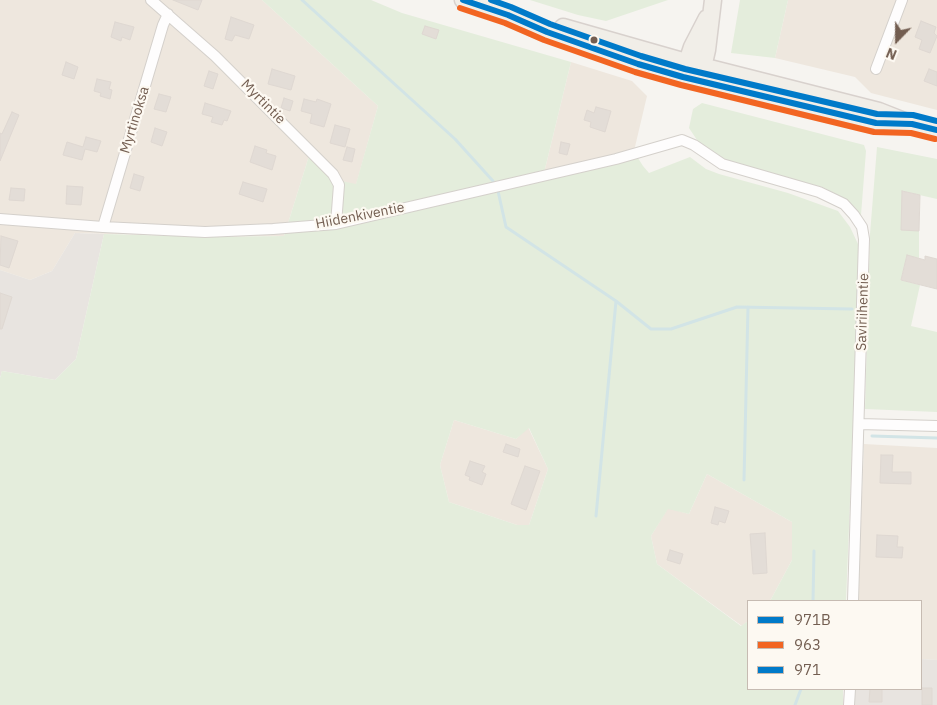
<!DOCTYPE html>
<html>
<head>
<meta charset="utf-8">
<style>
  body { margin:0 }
  #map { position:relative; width:937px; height:705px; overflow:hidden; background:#f6f4f0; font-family:"IBM Plex Sans",sans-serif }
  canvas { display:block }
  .legend { position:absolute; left:747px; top:600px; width:175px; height:90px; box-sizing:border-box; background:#fdf9f2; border:1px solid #c6bbb2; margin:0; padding:6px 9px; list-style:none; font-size:15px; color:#735e51 }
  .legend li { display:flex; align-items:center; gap:10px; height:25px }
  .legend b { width:25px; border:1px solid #c6bbb2 }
  .north { position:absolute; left:872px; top:15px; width:50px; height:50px; -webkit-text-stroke:4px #fdf9f2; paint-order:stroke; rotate:202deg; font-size:14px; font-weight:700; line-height:20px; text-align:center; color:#735e51 }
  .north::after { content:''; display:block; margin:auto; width:18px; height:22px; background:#735e51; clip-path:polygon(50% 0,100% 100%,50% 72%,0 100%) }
</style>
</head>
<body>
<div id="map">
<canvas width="937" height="705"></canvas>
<ul class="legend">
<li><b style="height:6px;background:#007ac9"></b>971B</li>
<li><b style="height:6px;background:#f26522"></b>963</li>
<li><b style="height:6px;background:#007ac9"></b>971</li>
</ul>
<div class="north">N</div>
</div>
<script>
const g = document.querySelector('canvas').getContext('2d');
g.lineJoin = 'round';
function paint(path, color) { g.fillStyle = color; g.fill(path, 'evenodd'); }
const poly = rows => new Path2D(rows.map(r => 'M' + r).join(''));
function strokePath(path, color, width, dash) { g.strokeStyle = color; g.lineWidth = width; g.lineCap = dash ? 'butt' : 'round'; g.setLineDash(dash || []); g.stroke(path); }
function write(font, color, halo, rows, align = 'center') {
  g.font = font + ' "IBM Plex Sans",sans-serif'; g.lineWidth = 4.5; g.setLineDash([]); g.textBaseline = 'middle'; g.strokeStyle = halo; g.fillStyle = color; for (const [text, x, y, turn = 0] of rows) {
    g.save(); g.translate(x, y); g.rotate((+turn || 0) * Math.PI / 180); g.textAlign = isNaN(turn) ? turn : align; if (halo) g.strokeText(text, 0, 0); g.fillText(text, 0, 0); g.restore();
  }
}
const residential = poly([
  [0,0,262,0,378,106,356,185,331,179,309,156,284,236,213,237,75,233,52,271,30,280,0,270],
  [788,0,937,0,937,110,871,93,855,77,775,58],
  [571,62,632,81,647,96,634,151,544,173],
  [454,420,516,439,528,427,548,469,529,525,517,525,449,502,440,465],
  [864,444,937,448,937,660,921,659,921,601,858,601],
  [707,474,792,522,792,560,770,601,748,601,748,621,742,626,657,564,651,536,668,508,689,514]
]);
const industrial = poly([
  [75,233,104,234,76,359,55,380,2,371,0,378,0,270,30,280,52,271],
  [921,659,937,660,937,705,853,705,854,689,921,689]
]);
const green = poly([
  [262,0,371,0,402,13,571,62,544,173,636,155,643,166,649,173,690,157,706,169,719,174,788,193,838,211,850,227,858,244,858,302,846,601,770,601,792,560,792,522,707,474,689,514,668,509,651,536,657,564,741,626,748,621,748,689,843,689,843,705,0,705,0,378,2,371,55,380,76,359,104,234,213,237,284,236,309,156,331,179,356,184,378,106],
  [454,420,516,439,529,428,548,469,529,525,517,525,449,502,440,465],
  [530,0,668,0,606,21,578,15],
  [740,0,788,0,775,58,731,53],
  [702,103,864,145,866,151,861,215,843,198,822,187,727,161,712,154,697,140,689,128,693,109],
  [877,147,937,159,937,199,902,191,919,231,919,258,907,256,901,280,920,285,911,326,937,332,937,412,865,409,870,234]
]);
const stream = poly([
  [302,0,455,139,493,181],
  [498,191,506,227,616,301,651,329,671,329,737,307,852,309],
  [872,436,937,438],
  [744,480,748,307],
  [596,516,616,301],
  [813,601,814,551],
  [795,705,801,689]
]);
const building = poly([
  [173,0,202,0,198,10,173,0],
  [231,17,254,25,249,39,235,35,232,41,225,39,231,17],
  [921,21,936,27,934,33,937,36,930,53,919,49,922,40,915,37,921,21],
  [115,22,134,27,130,40,122,37,121,41,111,37,115,22],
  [425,26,439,30,436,39,422,34,425,26],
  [66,62,78,67,74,79,62,75,66,62],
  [272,69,295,76,291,90,268,84,272,69],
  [929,69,937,72,937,86,924,81,929,69],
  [209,71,218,74,213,89,204,86,209,71],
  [97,79,111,82,109,89,112,90,110,99,100,96,101,93,94,91,97,79],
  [159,94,171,97,166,112,154,109,159,94],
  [284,98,293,101,290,111,281,108,284,98],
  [304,99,316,102,317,99,331,104,324,127,310,123,312,114,301,111,304,99],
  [205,103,231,111,227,121,224,120,222,125,211,122,213,117,202,114,205,103],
  [596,107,611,111,605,132,590,127,591,122,584,120,587,110,594,113,596,107],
  [12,112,19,115,0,161,0,133,2,134,12,112],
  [335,125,350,129,345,147,330,143,335,125],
  [155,128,167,132,162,146,151,142,155,128],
  [86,137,101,141,97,152,85,149,82,160,63,155,67,142,83,147,86,137],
  [561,142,570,144,567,155,559,153,561,142],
  [255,146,267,150,266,153,276,156,272,170,250,162,255,146],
  [347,147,355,149,352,162,343,160,347,147],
  [134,174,144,177,140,191,130,188,134,174],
  [243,182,267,189,263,202,239,194,243,182],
  [67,186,83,187,81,205,66,204,67,186],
  [11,188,25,189,24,201,9,200,11,188],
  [902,191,920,195,919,231,901,230,902,191],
  [1,236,18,241,9,268,0,265,1,236],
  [907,255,925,260,925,256,937,259,937,289,901,280,907,255],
  [0,293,12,297,2,329,0,329,0,293],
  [506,444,520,449,518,457,503,452,506,444],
  [881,455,893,455,892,472,911,472,911,484,880,483,881,455],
  [470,461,485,466,482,472,486,474,482,485,469,480,470,477,465,475,470,461],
  [525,466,540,471,526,510,511,504,525,466],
  [715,507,729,511,725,523,719,521,718,525,711,523,715,507],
  [765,533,767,573,753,574,750,534,765,533],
  [877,535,898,536,897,547,903,547,902,558,876,557,877,535],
  [670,550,683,554,680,564,667,560,670,550],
  [922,688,932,688,932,705,922,705,922,688],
  [870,689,882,689,882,702,869,702,870,689]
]);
const minor = poly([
  [151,0,215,56,333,174,339,185,336,224],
  [876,69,902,0],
  [0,219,103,227,205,232,273,229,336,224,616,159,682,140,694,145,722,164,819,192,844,204,854,215,862,227,864,239,853,601],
  [103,227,163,25,168,14],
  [859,424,937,426],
  [849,705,850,689]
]);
const primary = poly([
  [463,0,508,15,547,32,638,64,683,77,876,123,912,124],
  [563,27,686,62,879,111,912,124,937,130],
  [684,71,692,47,707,18],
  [701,76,707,50,713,0]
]);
const bus1 = poly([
  [463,0,508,15,547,32,638,64,683,77,876,123,912,124,937,130]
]);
const bus2 = poly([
  [460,8,505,23,544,40,635,72,681,85,874,132,911,133,935,139]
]);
const bus3 = poly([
  [491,0,511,7,550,24,641,56,685,69,877,114,913,115,937,121]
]);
const markers = [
  [594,40,4.5,"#735e51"]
];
const streetNames = [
  ["Myrtintie",263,102,45],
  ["Myrtinoksa",135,120,-73],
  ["Hiidenkiventie",360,216,-11],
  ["Saviriihentie",863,312,-88]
];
paint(residential, '#eee7de');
paint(industrial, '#e8e4e0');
paint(green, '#e4eddc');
strokePath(stream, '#d2e4e6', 3);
paint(building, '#e3ddd7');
strokePath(building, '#dfd8d2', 1);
strokePath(minor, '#d4d0cb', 12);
strokePath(primary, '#d8d1cd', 19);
strokePath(minor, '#fefdfd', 10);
strokePath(primary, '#f1eee8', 16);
strokePath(bus1, '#007ac9', 6);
strokePath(bus2, '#f26522', 6);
strokePath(bus3, '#007ac9', 6);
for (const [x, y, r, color] of markers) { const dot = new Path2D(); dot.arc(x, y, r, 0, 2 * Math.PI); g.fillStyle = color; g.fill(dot); strokePath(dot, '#fdf9f2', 2); }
write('14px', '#735e51', '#fdf9f2', streetNames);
</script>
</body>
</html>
